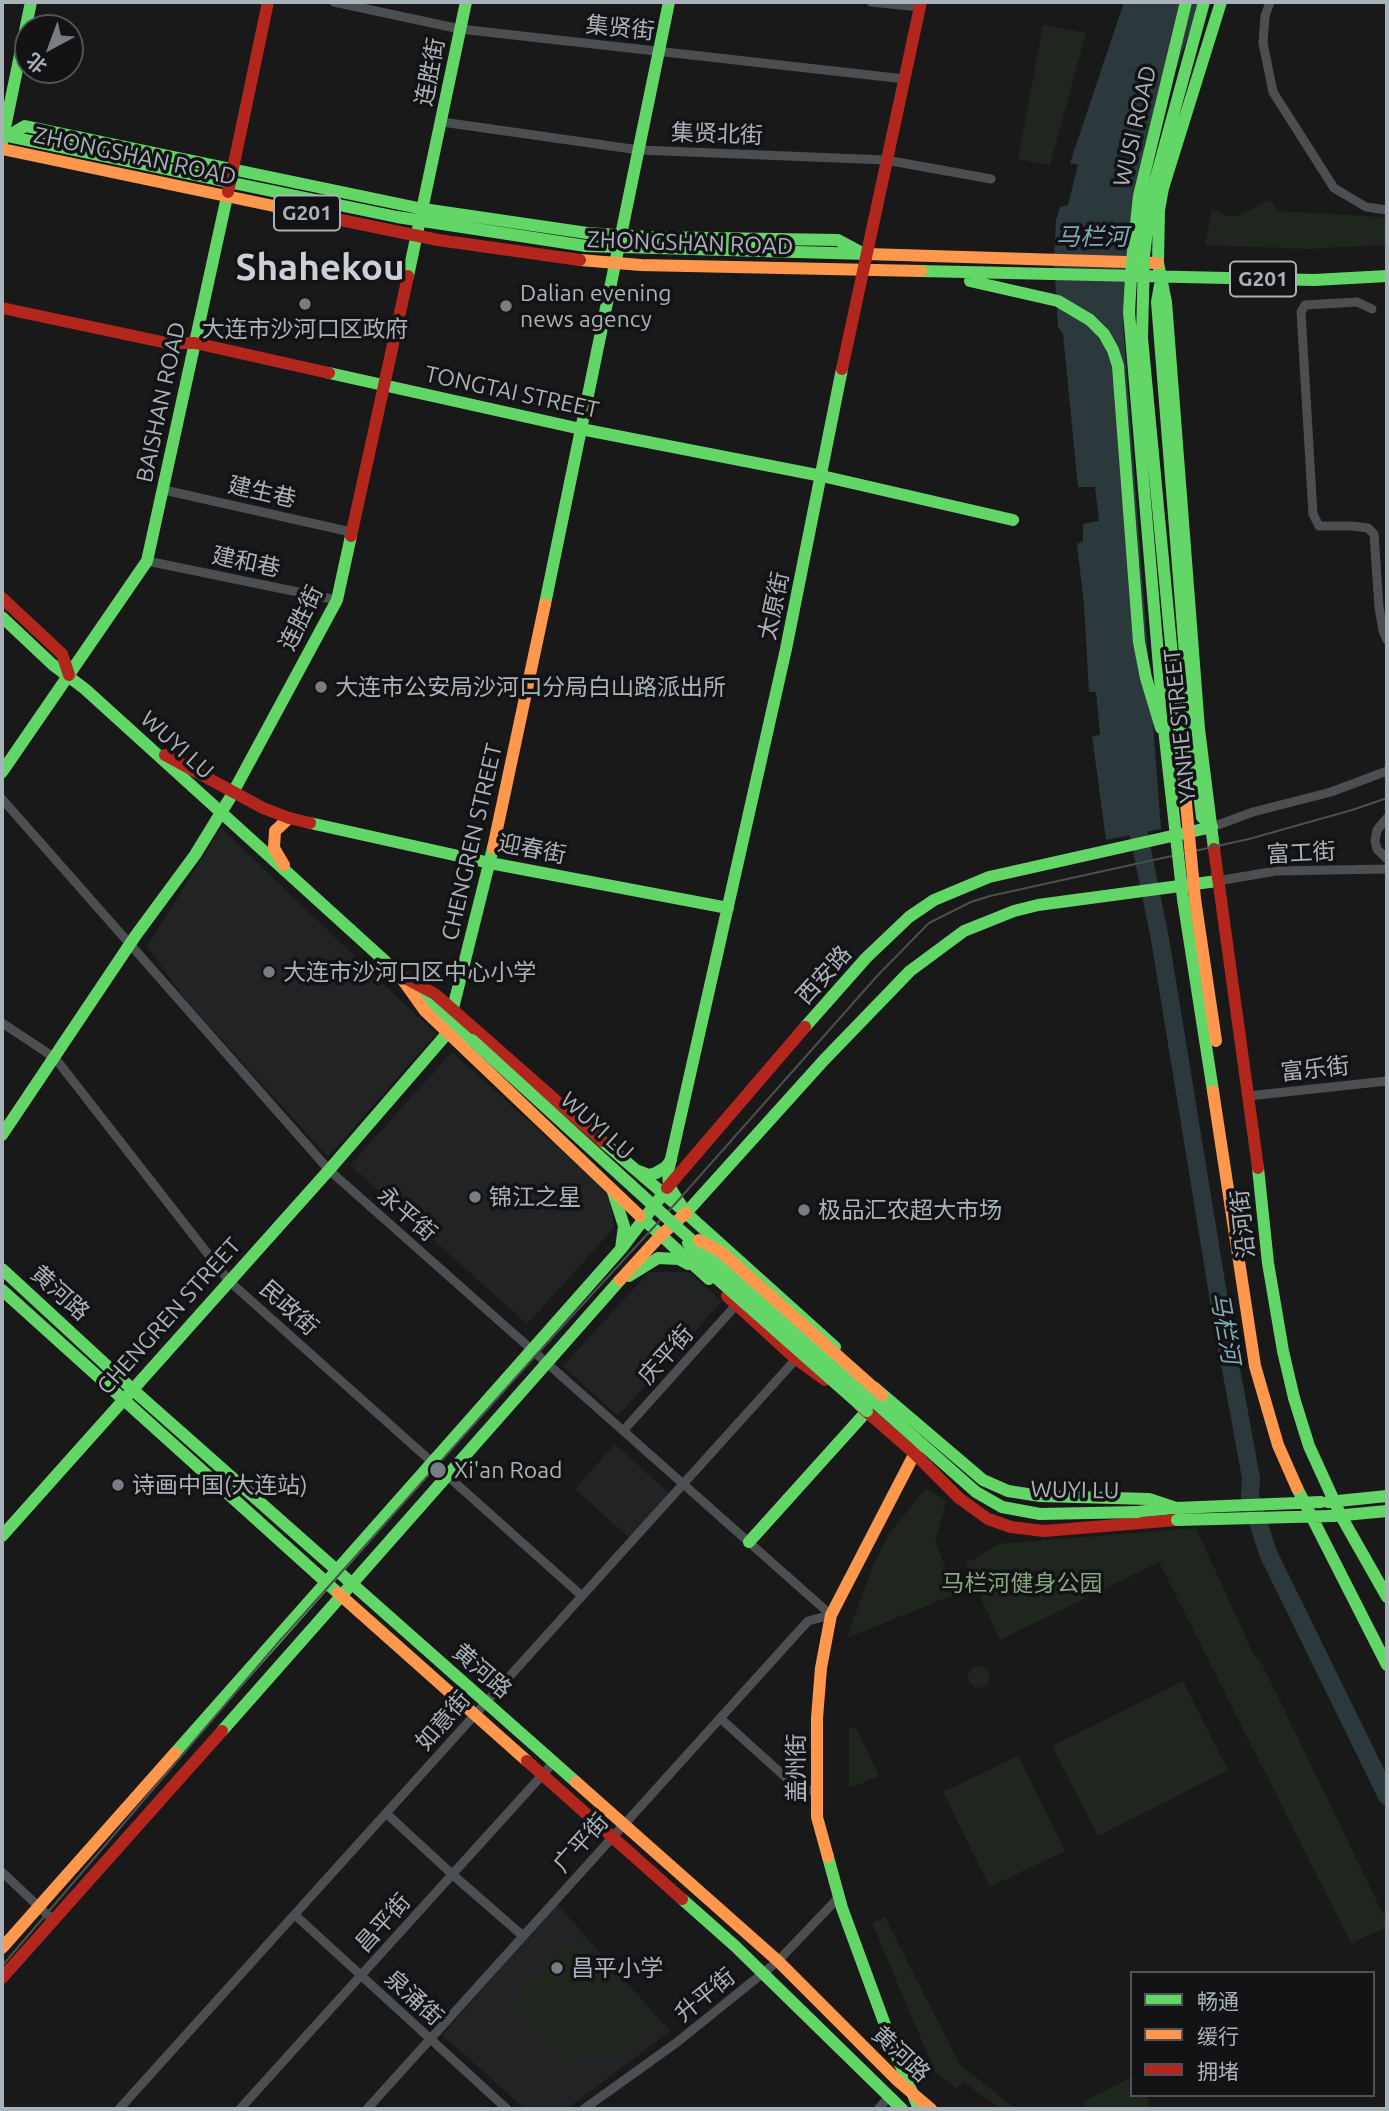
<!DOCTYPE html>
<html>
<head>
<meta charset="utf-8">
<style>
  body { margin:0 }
  #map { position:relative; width:1389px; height:2111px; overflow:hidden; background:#191919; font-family:Ubuntu,"Noto Sans SC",sans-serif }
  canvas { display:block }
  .frame { position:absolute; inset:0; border:4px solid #a9b3ba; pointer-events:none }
  .legend { position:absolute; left:1130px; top:1971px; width:245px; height:126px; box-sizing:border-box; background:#131315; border:2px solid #4f5357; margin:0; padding:9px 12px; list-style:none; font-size:21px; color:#a9b3ba }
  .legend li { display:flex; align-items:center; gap:14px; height:35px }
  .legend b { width:35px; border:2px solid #4f5357 }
  .north { position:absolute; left:14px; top:14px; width:70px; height:70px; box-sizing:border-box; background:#131315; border:2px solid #4f5357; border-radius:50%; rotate:221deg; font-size:19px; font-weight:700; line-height:28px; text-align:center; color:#a9b3ba }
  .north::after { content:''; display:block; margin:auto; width:24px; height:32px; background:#777d82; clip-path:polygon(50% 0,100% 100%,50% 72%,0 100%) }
</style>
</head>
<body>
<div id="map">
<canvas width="1389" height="2111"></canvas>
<div class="frame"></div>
<ul class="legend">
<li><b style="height:9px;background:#63d668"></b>畅通</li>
<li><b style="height:9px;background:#ff974d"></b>缓行</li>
<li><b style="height:9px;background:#b3261e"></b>拥堵</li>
</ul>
<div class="north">北</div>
</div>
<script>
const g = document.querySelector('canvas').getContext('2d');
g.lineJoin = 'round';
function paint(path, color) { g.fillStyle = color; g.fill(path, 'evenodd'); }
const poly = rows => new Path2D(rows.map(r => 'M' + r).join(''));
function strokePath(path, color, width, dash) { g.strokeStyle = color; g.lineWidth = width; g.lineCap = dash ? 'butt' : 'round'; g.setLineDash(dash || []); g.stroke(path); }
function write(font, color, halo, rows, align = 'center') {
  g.font = font + ' Ubuntu,"Noto Sans SC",sans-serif'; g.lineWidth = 7; g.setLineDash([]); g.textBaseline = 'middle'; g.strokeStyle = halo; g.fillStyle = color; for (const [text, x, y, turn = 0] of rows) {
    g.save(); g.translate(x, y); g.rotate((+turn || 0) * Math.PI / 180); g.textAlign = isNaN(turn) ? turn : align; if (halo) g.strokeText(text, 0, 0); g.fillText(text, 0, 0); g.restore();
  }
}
const built = poly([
  [221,828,436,1034,328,1157,185,999,147,946],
  [452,1052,610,1194,614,1228,527,1324,350,1165],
  [649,1272,689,1272,722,1301,618,1416,563,1366],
  [615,1444,669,1493,629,1538,575,1489],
  [557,1904,670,2031,567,2109,525,2109,442,2035]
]);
const green = poly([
  [1043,25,1086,33,1050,165,1018,159],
  [1270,200,1279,211,1387,217,1387,245,1306,249,1205,245,1212,208,1227,216,1238,216],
  [926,1488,946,1502,935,1541,955,1594,847,1638,872,1568,889,1534],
  [1196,1528,1252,1651,1263,1666,1387,1922,1387,1928,1351,1943,1159,1562,1000,1640,965,1564,999,1544],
  '968 1677a11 11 0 1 1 22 0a11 11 0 1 1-22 0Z',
  [1183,1681,1228,1770,1098,1836,1052,1746],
  [849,1728,856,1728,879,1776,849,1788],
  [1018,1756,1065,1851,990,1887,943,1792],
  [885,1917,960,2065,1016,2109,1000,2109,964,2082,956,2088,935,2072,872,1923],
  [575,1934,657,2021,606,2064,592,2048,573,2064,508,2006],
  [1132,2077,1132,2095,1145,2095,1152,2109,1087,2109,1083,2102]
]);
const water = poly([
  [1124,2,1200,2,1165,101,1123,324,1161,829,1106,840,1092,736,1100,735,1096,692,1089,692,1084,605,1077,544,1083,541,1083,524,1099,521,1095,487,1078,487,1063,334,1058,327,1054,260,1056,220,1060,207,1068,205,1078,165,1070,163]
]);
const river = poly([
  [1139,835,1160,939,1223,1325,1251,1478,1250,1497,1268,1553,1387,1796]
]);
const street = poly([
  [334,2,460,29,905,79],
  [871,2,920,7],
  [1270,2,1265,16,1263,43,1273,92,1334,188,1366,207,1387,210],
  [442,122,639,150,886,160,991,179],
  [1372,309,1357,302,1305,305,1301,312,1313,514,1319,526,1352,526,1368,528,1374,534,1379,607,1383,631,1387,640],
  [164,490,351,532],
  [147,561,337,600],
  [2,799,329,1170,831,1615],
  [1387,818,1377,830,1375,841,1377,849,1387,859],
  [1212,827,1253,812,1331,792,1387,771],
  [1217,881,1276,871,1387,869],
  [2,1023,55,1058,229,1281,582,1596],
  [1248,1096,1387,1081],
  [623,1431,737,1304],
  [720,1718,802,1792,817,1789],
  [387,1814,453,1875,523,1936],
  [2,1872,54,1921],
  [295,1915,507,2109],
  [119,2109,796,1359],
  [240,2109,554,1762],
  [367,2109,808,1621,831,1615],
  [584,2109,676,2043,778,1961,839,1897],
  [878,2109,889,2097]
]);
const fast = poly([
  [2,135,397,217,586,246,867,254],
  [8,136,25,126,423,209,587,233,649,237,838,240,864,254],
  [2,142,31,2],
  [1144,256,1151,196,1204,2],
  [1132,261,1139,196,1186,2],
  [921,271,1314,280,1387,276],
  [408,276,466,2],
  [970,281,1058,301,1090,320,1104,334,1113,350,1118,366,1139,642,1146,678,1161,728],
  [1160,285,1157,302,1191,729,1202,817,1212,827],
  [329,373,581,429,822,476,1013,520],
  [545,604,669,2],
  [2,617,53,665,85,689,472,1040],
  [2,772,147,561,228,192],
  [310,823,490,863,728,908],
  [1214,849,1199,729,1166,302,1158,263,1159,210,1163,188,1221,2],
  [805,1027,866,958,909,917,934,900,989,877,1212,827],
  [2,1135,136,935,195,855,230,798,337,600,351,536],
  [602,1141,686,1213,835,1347],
  [1258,1168,1268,1263,1283,1351,1294,1398,1309,1446,1341,1516,1387,1597],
  [636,1170,649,1175,656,1173,666,1167,671,1160],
  [613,1192,624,1226,621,1249],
  [686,1213,669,1186,668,1172,786,649,842,369],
  [686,1213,824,1060,910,971,964,931,1014,911,1038,905,1217,881],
  [640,1216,709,1279],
  [2,1269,132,1389,576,1782],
  [629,1276,658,1258,679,1259,688,1264],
  [2,1290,338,1593],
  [875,1388,983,1480,1008,1491,1040,1496,1149,1499,1176,1508],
  [1328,1502,1387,1496],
  [1138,1512,1173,1508],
  [1334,1516,1387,1511],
  [2,1536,329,1170,444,1037,450,1020,493,848],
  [749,1542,867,1411],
  [222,1731,620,1280],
  [175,1753,621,1249,663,1194],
  [828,1857,842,1908,895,2052,919,2109],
  [682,1899,735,1946,902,2109]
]);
const slow = poly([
  [2,149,331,218],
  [867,254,1158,263],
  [580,260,641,265,921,271],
  [493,848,545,604],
  [284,865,274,848,275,831,289,818],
  [400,976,425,1011,640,1216],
  [620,1280,661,1235,686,1213],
  [338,1593,527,1761],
  [576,1782,778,1961,898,2081,931,2109],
  [828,1857,817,1817,817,1718,821,1668,831,1615,917,1449],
  [2,1948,175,1753]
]);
const jam = poly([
  [228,192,268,2],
  [331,218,438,240,580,260],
  [2,308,167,343,195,343,329,373],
  [842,369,921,2],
  [351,536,408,276],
  [2,598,62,654,69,675],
  [165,755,263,808,289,818,310,823],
  [1214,849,1258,1168],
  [403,977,435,994,602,1141],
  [667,1188,805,1027],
  [727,1296,796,1359,825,1380],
  [859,1405,914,1453,959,1498,988,1519,1011,1527,1044,1531,1177,1520],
  [527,1761,682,1899],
  [2,1978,222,1731]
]);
const tram = poly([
  [2,1966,277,1644,537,1354,675,1204,878,975,929,923,971,902,990,896,1249,839,1352,810,1387,798]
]);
const fastBridge = poly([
  [1144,256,1142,338,1183,771],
  [1132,261,1129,312,1165,738,1183,899,1213,1091],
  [472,1040,678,1228,976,1492,1002,1507,1040,1514,1138,1512],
  [688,1243,705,1268,867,1411],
  [1297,1488,1387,1665],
  [1176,1508,1321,1502],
  [1177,1520,1331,1516]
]);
const slowBridge = poly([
  [1183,771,1195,899,1216,1041],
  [1213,1091,1255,1366,1278,1445,1297,1488],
  [699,1240,721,1252,882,1395]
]);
const markers = [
  [305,304,7,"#777d82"],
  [506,306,7,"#777d82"],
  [321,687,7,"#777d82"],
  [269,972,7,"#777d82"],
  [475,1197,7,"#777d82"],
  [804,1210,7,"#777d82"],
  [438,1470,9,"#777d82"],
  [118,1485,7,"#777d82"],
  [557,1968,7,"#777d82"]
];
const shields = [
  [307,213,66],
  [1263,279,66]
];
const shieldNames = [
  ["G201",307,213],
  ["G201",1263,279]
];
const streetNames = [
  ["集贤街",620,28,6],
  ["连胜街",430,72,-79],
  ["WUSI ROAD",1135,126,-77],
  ["集贤北街",717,134,2],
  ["ZHONGSHAN ROAD",135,156,12],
  ["ZHONGSHAN ROAD",690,243,2],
  ["TONGTAI STREET",512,392,12],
  ["BAISHAN ROAD",161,402,-78],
  ["建生巷",262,492,13],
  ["建和巷",246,562,12],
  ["太原街",774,606,-78],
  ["连胜街",301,618,-64],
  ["YANHE STREET",1180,726,-96],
  ["WUYI LU",177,745,42],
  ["CHENGREN STREET",472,842,-77],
  ["迎春街",532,849,11],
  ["富工街",1301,853,-3],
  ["西安路",824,975,-48],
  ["富乐街",1315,1069,-6],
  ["WUYI LU",597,1126,42],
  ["永平街",407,1214,41],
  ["沿河街",1243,1224,-96],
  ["黄河路",60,1293,42],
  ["民政街",289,1308,42],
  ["CHENGREN STREET",169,1316,-48],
  ["庆平街",666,1355,-48],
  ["WUYI LU",1075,1490,1],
  ["黄河路",482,1671,41],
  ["如意街",443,1721,-49],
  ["盖州街",796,1768,-90],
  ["广平街",581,1843,-48],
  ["昌平街",383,1923,-48],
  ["升平街",705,1995,-39],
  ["泉涌街",414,1998,42],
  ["黄河路",901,2054,43]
];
const poiNames = [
  ["Dalian evening",520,293],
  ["news agency",520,319],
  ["大连市沙河口区政府",305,329,"center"],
  ["大连市公安局沙河口分局白山路派出所",335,687],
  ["大连市沙河口区中心小学",283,972],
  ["锦江之星",489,1197],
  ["极品汇农超大市场",818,1210],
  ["Xi'an Road",454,1470],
  ["诗画中国(大连站)",132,1485],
  ["昌平小学",571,1968]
];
const parkNames = [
  ["马栏河健身公园",1022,1583]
];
const waterNames = [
  ["马栏河",1092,237],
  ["马栏河",1225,1328,80]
];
const townNames = [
  ["Shahekou",320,268]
];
paint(built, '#222325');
paint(green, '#1f261e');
paint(water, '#2b383c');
strokePath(river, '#2b383c', 18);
strokePath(street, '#4c4f52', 9);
strokePath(fast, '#63d668', 12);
strokePath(slow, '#ff974d', 12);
strokePath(jam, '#b3261e', 12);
strokePath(tram, '#4c4f51', 2);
strokePath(fastBridge, '#63d668', 12);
strokePath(slowBridge, '#ff974d', 12);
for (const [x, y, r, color] of markers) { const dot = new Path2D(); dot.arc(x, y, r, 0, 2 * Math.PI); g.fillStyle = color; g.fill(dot); strokePath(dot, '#131315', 2.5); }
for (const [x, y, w] of shields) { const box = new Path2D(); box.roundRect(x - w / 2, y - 17.5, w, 35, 5); g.fillStyle = '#131315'; g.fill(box); strokePath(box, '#a9b3ba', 2); }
write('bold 21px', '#a9b3ba', null, shieldNames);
write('23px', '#a9b3ba', '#131315', streetNames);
write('23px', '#a9b3ba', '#131315', poiNames, 'left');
write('23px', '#86a77f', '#131315', parkNames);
write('italic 24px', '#7eaab7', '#131315', waterNames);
write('bold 37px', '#cad0d6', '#131315', townNames);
</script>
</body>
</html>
